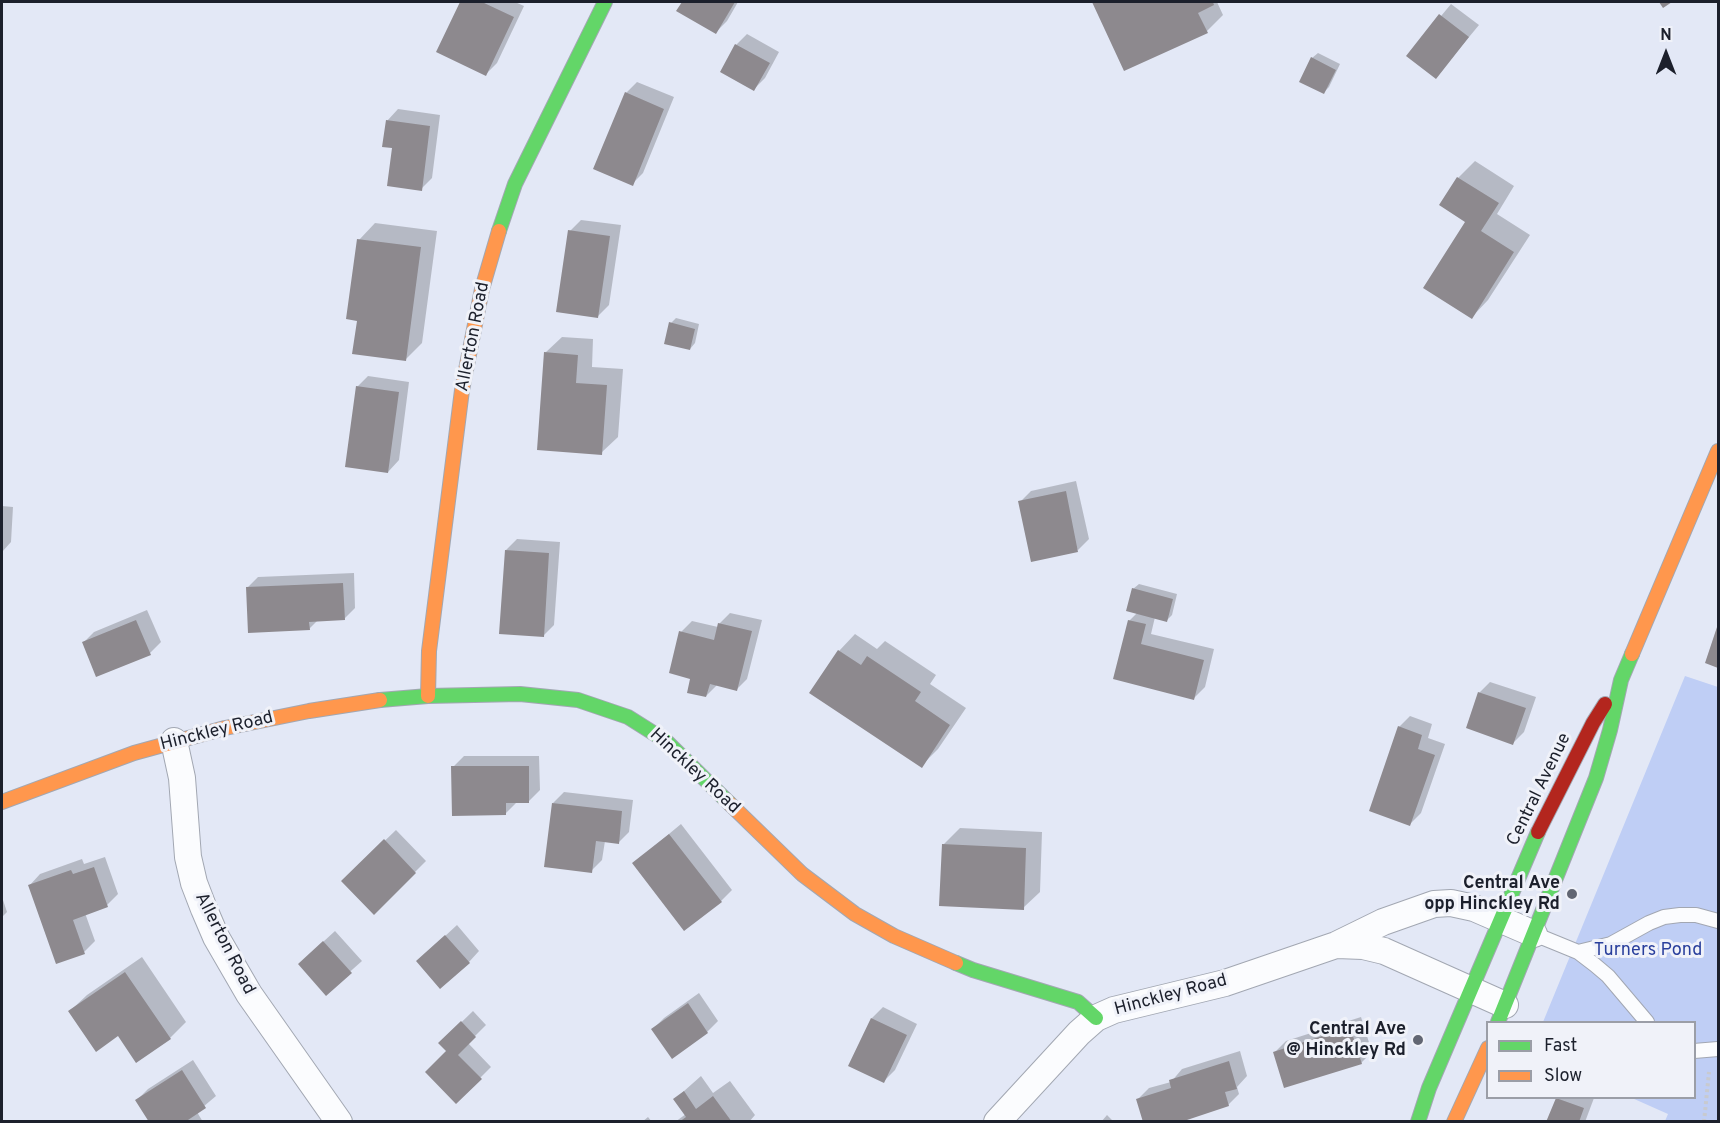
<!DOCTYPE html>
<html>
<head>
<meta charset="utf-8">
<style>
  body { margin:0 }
  #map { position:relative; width:1720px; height:1123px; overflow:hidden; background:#e3e8f6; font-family:Overpass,sans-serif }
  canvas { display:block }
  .frame { position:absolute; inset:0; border:3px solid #1c202c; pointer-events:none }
  .legend { position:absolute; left:1486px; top:1021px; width:210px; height:78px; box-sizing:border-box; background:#f0f2f9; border:2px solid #9b9ea7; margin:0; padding:8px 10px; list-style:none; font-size:18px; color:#1c202c }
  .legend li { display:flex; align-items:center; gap:12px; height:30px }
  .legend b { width:30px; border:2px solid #9b9ea7 }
  .north { position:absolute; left:1636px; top:24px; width:60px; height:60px; -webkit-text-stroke:4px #f0f2f9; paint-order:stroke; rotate:0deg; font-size:16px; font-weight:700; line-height:24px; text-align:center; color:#1c202c }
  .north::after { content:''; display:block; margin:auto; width:21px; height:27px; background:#1c202c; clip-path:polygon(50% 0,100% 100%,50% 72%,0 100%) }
</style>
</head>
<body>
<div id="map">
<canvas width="1720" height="1123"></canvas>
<div class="frame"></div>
<ul class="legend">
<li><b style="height:8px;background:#63d668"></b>Fast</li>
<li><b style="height:8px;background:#ff974d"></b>Slow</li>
</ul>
<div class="north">N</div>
</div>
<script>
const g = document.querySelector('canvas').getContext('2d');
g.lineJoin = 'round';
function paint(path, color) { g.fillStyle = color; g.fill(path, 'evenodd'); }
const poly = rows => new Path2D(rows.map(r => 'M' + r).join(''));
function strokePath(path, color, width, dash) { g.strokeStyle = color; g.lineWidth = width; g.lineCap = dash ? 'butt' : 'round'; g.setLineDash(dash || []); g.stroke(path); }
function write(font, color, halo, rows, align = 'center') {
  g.font = font + ' Overpass,sans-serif'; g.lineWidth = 6; g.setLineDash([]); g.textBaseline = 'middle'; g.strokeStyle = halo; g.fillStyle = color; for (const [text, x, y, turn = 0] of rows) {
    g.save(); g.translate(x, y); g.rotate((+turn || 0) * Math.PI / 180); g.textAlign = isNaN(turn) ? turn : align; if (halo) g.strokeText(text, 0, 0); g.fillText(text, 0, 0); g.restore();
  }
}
const green = poly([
  [1685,676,1718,687,1718,1121,1665,1121,1668,1114,1632,1098,1694,1098,1694,1022,1543,1022]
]);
const shadow = poly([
  [461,2,515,2,524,6,497,63,486,74,438,51],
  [684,2,738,2,727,21,716,32,678,10],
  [1094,2,1217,2,1223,15,1207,31,1125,69],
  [1451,4,1479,25,1436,77,1408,56],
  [747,34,779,52,765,78,754,89,736,45],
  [1318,53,1340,64,1329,87,1324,92,1312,58],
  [637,82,674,97,643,173,632,184,626,93],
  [398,109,440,115,432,178,421,189,394,147,387,121],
  [1475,161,1514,186,1497,214,1530,235,1488,300,1472,317,1467,221,1441,205,1458,178],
  [581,220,621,225,609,305,598,316,570,231],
  [375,223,437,231,422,343,405,360,358,319,359,240],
  [676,318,699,324,695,343,690,349,671,323],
  [562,337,593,339,592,367,623,369,618,437,601,453,545,353],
  [368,376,409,382,399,460,388,472,357,387],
  [1076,481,1089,539,1078,550,1020,502,1031,491],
  [2,506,13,507,11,542,2,552],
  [517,539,560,542,554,625,543,636,506,550],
  [354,573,355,608,344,619,318,620,309,629,247,588,258,577],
  [1139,584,1177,594,1172,615,1167,620,1155,617,1151,634,1214,649,1205,687,1194,698,1115,678,1129,621,1138,612,1133,589],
  [147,610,161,642,150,653,83,643,94,632],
  [730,613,762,620,747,679,736,690,717,685,706,696,692,678,681,632,692,621,718,627,719,624],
  [1718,628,1718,666,1707,662],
  [855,634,877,649,885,641,936,675,930,684,966,708,938,749,921,766,839,651],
  [1490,682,1536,697,1524,732,1513,743,1479,693],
  [1410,716,1432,724,1428,738,1445,744,1421,813,1410,824,1399,727],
  [464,756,539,756,540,790,529,801,516,803,505,814,453,767],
  [564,792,633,800,629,832,618,843,605,841,602,860,591,871,553,803],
  [681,824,732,890,721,901,634,863],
  [960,828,1042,832,1040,892,1023,908,943,845],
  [396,830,426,861,374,913,343,881],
  [105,857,118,894,107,905,85,913,95,941,84,952,29,886,40,874,82,859,84,864],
  [2,897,7,912,2,917],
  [457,925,479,951,469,962,418,961],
  [335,931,362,961,326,993,311,953],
  [142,957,186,1022,170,1038,119,1034,70,1011,87,995],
  [699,993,718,1021,707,1032,672,1056,653,1029,664,1018],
  [883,1007,917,1024,895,1070,884,1081,872,1018],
  [473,1011,486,1025,468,1043,491,1067,456,1102,448,1051,440,1043],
  [1361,1017,1372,1052,1361,1063,1275,1052,1286,1041],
  [1240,1051,1247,1076,1237,1087,1239,1094,1228,1105,1138,1099,1149,1088,1171,1082,1182,1069],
  [193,1060,216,1096,197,1112,203,1122,165,1122,137,1100,148,1089],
  [701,1076,713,1093,730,1081,755,1115,749,1122,675,1122,686,1114,675,1099],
  [1558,1098,1594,1098,1585,1122,1548,1122],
  [1107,1115,1114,1122,1101,1122],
  [648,1117,652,1122,642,1122]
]);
const building = poly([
  [460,2,482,2,514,17,486,76,436,52],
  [682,2,735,2,716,34,676,11],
  [1092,2,1213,2,1214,5,1198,13,1208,33,1124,71],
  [1659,2,1672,2,1663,8],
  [1439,14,1469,37,1436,79,1406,56],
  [735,44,770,63,754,91,720,72],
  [1311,57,1336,70,1324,94,1299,82],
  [625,92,664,109,633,186,593,169],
  [386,120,430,126,422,191,387,186,392,148,382,147],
  [1457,177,1499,203,1481,231,1514,252,1472,319,1423,288,1465,222,1439,205],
  [568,230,610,236,598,318,556,312],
  [357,239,421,247,406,361,352,354,357,321,346,319],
  [669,322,695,329,690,350,664,344],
  [544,352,578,355,576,383,607,385,602,455,537,450],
  [356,386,399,392,388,473,345,467],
  [1066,491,1078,552,1031,562,1018,501],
  [505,550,549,553,544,637,499,634],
  [343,583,345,620,309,622,310,630,248,633,246,587],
  [1132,588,1173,599,1167,622,1126,611],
  [136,620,151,655,96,677,82,642],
  [1128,620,1146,624,1141,644,1204,660,1194,700,1113,679],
  [718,623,752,631,737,691,710,684,706,697,687,693,690,679,669,673,679,631,714,640],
  [1718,624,1718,668,1705,663],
  [838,650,861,665,867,656,921,692,915,701,950,725,922,768,809,693],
  [1478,692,1526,708,1513,745,1466,728],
  [1398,726,1422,735,1418,749,1435,755,1410,826,1369,811],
  [451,766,529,766,529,803,506,803,506,815,452,816],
  [552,803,622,811,619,844,596,841,592,873,544,867],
  [669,834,722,902,684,931,632,863],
  [384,839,416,873,374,915,341,881],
  [942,844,1026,848,1024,910,939,906],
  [94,867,108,907,73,920,85,954,56,964,28,885,71,870,73,874],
  [445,935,470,963,440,989,416,961],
  [323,941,352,973,326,996,298,964],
  [125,972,171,1039,136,1063,118,1036,96,1052,68,1011],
  [688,1003,708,1033,672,1059,651,1029],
  [871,1018,907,1035,884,1083,848,1066],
  [461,1021,476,1037,458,1055,482,1079,456,1104,425,1072,446,1051,438,1043],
  [1350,1027,1362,1064,1284,1088,1273,1052],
  [1229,1061,1237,1089,1225,1092,1229,1106,1181,1122,1143,1122,1136,1099,1171,1088,1169,1080],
  [182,1070,206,1108,185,1122,149,1122,135,1100],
  [684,1091,696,1109,713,1096,732,1122,679,1122,686,1117,673,1099],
  [1556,1098,1584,1108,1579,1122,1546,1122]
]);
const path = poly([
  [1704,1122,1709,1072]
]);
const lane = poly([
  [1534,934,1578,952,1595,965,1608,976,1647,1022],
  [1578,952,1611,944,1649,923,1664,917,1680,915,1696,915,1718,921],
  [1694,1051,1718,1049]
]);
const street = poly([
  [174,741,182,778,188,857,194,883,204,909,216,937,249,994,339,1122],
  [1337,945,1363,946,1384,951,1505,1005],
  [997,1122,1079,1033,1096,1018,1114,1010,1225,983,1336,945,1383,922,1434,904,1451,903,1474,908,1534,934]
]);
const fast = poly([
  [499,231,515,184,605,2],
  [380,700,428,696,520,694,578,700,628,717,666,741,729,803],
  [956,963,973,970,1078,1002,1096,1018],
  [1498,1022,1596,778,1610,730,1621,680,1632,654],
  [1418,1122,1429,1088,1538,832]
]);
const slow = poly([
  [1632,654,1718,451],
  [428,696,429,651,462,390,482,289,499,231],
  [2,802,134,753,225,728,309,711,380,700],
  [729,803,802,874,855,914,894,936,956,963],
  [1454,1122,1488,1048]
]);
const jam = poly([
  [1538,832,1593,723,1605,704]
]);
const markers = [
  [1572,894,6,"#626673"],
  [1418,1040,6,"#626673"]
];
const streetNames = [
  ["Allerton Road",474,337,-79],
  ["Hinckley Road",217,732,-14],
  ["Hinckley Road",694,772,43],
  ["Central Avenue",1540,790,-64],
  ["Allerton Road",224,944,63],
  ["Hinckley Road",1171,996,-15]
];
const poiNames = [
  ["Central Ave",1560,884],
  ["opp Hinckley Rd",1560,905],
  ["Central Ave",1406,1030],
  ["@ Hinckley Rd",1406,1051]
];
const parkNames = [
  ["Turners Pond",1648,951]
];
paint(green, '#bfcef5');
paint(shadow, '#0003');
paint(building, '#8d898e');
strokePath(lane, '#a2a7b2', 16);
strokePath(street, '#a2a7b2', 28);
strokePath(fast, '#a2a7b2', 16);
strokePath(slow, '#a2a7b2', 16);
strokePath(jam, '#a2a7b2', 16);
strokePath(path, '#c8cacf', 4, [3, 3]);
strokePath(lane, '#fbfcfe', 14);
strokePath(street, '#fbfcfe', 26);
strokePath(fast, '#63d668', 14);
strokePath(slow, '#ff974d', 14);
strokePath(jam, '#b3261e', 14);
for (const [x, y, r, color] of markers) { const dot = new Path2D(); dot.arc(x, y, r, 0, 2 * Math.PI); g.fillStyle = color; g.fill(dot); strokePath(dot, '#f0f2f9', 2); }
write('18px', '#1c202c', '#f0f2f9', streetNames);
write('bold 18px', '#1c202c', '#f0f2f9', poiNames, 'right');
write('18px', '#293f9c', '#f0f2f9', parkNames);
</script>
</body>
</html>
